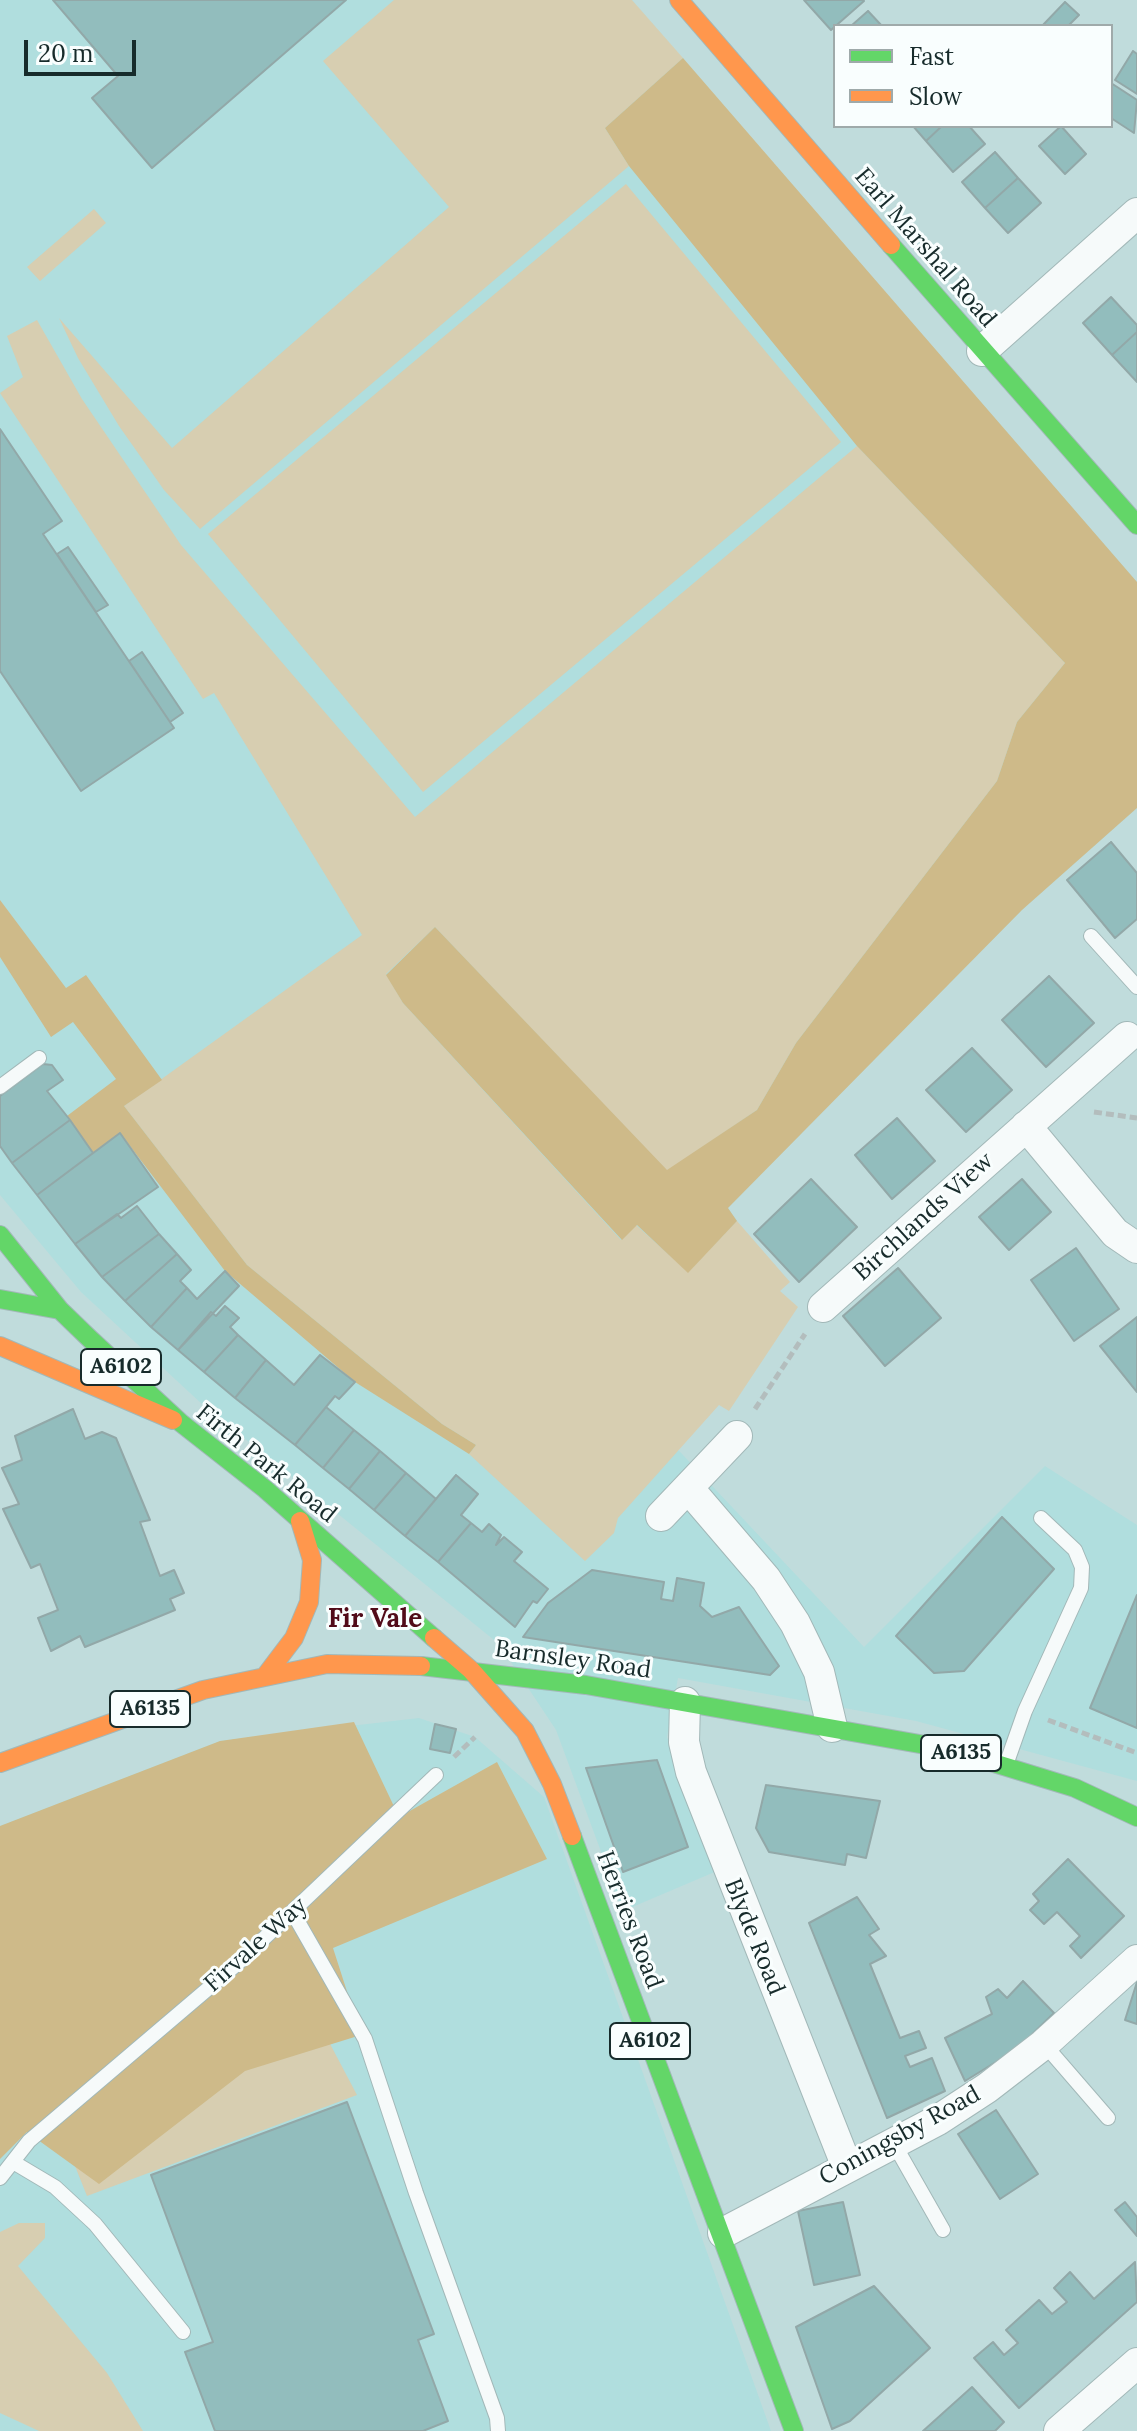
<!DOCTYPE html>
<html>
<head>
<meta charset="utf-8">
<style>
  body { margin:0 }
  #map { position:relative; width:1137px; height:2431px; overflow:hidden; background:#c0dcdc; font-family:Lora,serif }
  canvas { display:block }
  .legend { position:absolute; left:833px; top:24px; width:280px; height:104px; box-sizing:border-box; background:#f9fefe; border:2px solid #9faaaa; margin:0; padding:10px 14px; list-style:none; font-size:24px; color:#172b2b }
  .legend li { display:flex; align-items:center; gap:16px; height:40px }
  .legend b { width:40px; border:2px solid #9faaaa }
  .scale { position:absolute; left:24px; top:40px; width:112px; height:36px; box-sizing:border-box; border:4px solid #172b2b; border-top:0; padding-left:10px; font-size:24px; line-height:28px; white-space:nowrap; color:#172b2b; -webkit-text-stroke:6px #f9fefe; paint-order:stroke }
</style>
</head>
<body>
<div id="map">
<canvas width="1137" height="2431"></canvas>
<ul class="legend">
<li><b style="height:10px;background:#63d668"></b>Fast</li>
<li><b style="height:10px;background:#ff974d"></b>Slow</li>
</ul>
<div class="scale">20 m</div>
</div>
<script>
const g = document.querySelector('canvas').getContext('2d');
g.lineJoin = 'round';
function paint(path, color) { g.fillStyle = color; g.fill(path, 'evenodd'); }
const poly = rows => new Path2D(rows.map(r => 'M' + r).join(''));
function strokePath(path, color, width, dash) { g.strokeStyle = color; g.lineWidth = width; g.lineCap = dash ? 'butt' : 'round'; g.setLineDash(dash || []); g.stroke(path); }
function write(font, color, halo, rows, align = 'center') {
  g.font = font + ' Lora,serif'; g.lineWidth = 6; g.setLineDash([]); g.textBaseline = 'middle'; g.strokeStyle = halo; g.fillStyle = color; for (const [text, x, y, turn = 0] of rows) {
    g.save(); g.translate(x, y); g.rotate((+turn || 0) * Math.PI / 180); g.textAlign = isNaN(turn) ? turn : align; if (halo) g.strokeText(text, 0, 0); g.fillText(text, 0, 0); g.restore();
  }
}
const built = poly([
  [0,0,632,0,1137,582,1137,808,1022,910,728,1208,737,1221,551,1315,864,1647,1045,1466,1137,1525,1137,1781,916,1721,678,1678,667,1737,717,1871,623,1911,556,1730,499,1644,203,1405,81,1292,0,1195],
  [419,1718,475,1737,544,1797,771,2431,0,2431,0,1826,220,1741]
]);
const green = poly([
  [394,0,632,0,683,58,605,128,629,166,200,529,164,490,119,426,78,358,59,318,172,448,449,207,323,61],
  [626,184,841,442,423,792,208,534],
  [94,209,106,223,40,281,27,267],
  [37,320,82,399,181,545,415,817,857,446,1065,663,1017,722,997,781,796,1043,757,1110,667,1171,435,927,386,974,403,1003,621,1240,636,1225,688,1272,737,1221,790,1282,780,1291,798,1307,729,1411,719,1405,618,1518,614,1533,585,1561,469,1454,476,1445,442,1424,247,1265,124,1106,362,935,214,693,203,699,0,393,23,377,7,336],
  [276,1985,309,2004,357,2095,87,2196,75,2166],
  [19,2223,45,2223,45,2238,18,2266,107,2373,143,2431,39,2431,0,2413,0,2232]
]);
const forest = poly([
  [683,58,1137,582,1137,808,1022,910,728,1208,737,1221,688,1273,637,1225,622,1240,403,1003,386,975,435,927,667,1170,757,1110,796,1043,997,781,1017,722,1065,663,857,446,629,166,605,128],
  [0,900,66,988,86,975,162,1080,124,1106,247,1265,442,1424,476,1445,469,1454,355,1382,225,1271,120,1133,93,1153,67,1116,116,1079,73,1022,51,1037,0,957],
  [354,1722,399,1817,497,1762,547,1859,333,1948,361,2035,245,2071,99,2184,27,2132,0,2159,0,1826,220,1741]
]);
const building = poly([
  [53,0,346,0,152,168,92,98,118,76,53,0],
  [804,0,863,0,864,1,831,30,804,0],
  [1065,2,1079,15,1068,26,1042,26,1065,2],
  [868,11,882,26,851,26,868,11],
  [1133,51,1137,54,1137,94,1115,80,1133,51],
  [1111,83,1137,100,1134,133,1111,118,1111,83],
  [913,126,942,126,926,141,913,126],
  [942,126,969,126,985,144,953,172,926,141,942,126],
  [1061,126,1086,154,1065,174,1039,146,1061,126],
  [995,152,1018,178,985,208,962,182,995,152],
  [1018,178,1041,203,1008,233,985,208,1018,178],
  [1111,297,1137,325,1137,332,1112,355,1083,323,1111,297],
  [1137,332,1137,382,1112,355,1137,332],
  [0,429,62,521,43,534,174,728,81,791,0,671,0,429],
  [68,547,108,605,96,612,57,554,68,547],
  [142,652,183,713,170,722,129,661,142,652],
  [1111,842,1137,873,1137,919,1115,938,1067,880,1111,842],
  [1049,976,1094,1023,1046,1067,1002,1020,1049,976],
  [972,1048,1012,1090,966,1132,926,1090,972,1048],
  [43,1064,52,1065,63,1080,47,1091,70,1120,12,1163,0,1146,0,1096,43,1064],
  [897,1118,935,1161,892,1199,855,1155,897,1118],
  [70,1120,93,1153,37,1195,12,1163,70,1120],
  [120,1133,158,1187,75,1244,37,1195,120,1133],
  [811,1179,857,1227,799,1282,754,1234,811,1179],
  [1022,1179,1051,1212,1009,1250,979,1217,1022,1179],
  [137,1206,159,1234,102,1277,75,1244,117,1214,121,1218,137,1206],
  [159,1234,177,1254,125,1301,102,1277,159,1234],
  [1076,1248,1119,1309,1074,1341,1031,1280,1076,1248],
  [177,1254,191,1270,180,1281,187,1288,151,1327,125,1301,177,1254],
  [898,1268,941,1318,885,1366,843,1316,898,1268],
  [225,1271,239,1286,178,1350,151,1327,187,1288,197,1299,225,1271],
  [225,1306,239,1318,230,1327,238,1335,204,1372,178,1350,211,1312,216,1316,225,1306],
  [1137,1317,1137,1392,1100,1346,1137,1317],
  [238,1335,266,1360,235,1398,204,1372,238,1335],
  [320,1355,355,1382,339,1399,335,1396,295,1445,235,1398,266,1360,294,1385,320,1355],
  [326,1407,354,1430,323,1468,295,1445,326,1407],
  [73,1409,85,1439,102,1432,116,1438,150,1520,140,1522,160,1576,174,1570,184,1593,170,1599,175,1610,85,1647,80,1636,51,1651,38,1618,58,1610,40,1564,31,1568,3,1509,19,1504,2,1468,22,1460,15,1436,73,1409],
  [354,1430,380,1451,349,1489,323,1468,354,1430],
  [380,1451,406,1473,374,1510,349,1489,380,1451],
  [406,1473,436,1499,405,1536,374,1510,406,1473],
  [456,1475,478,1494,461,1515,471,1523,438,1562,405,1536,456,1475],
  [1002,1517,1054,1569,964,1671,934,1673,896,1636,1002,1517],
  [471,1523,482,1532,489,1524,501,1535,496,1545,504,1537,522,1552,514,1561,548,1589,537,1603,533,1601,515,1627,438,1562,471,1523],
  [592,1570,664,1582,661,1599,673,1601,677,1578,704,1583,700,1606,712,1617,739,1607,779,1666,770,1675,523,1637,548,1603,592,1570],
  [1137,1595,1137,1728,1090,1708,1137,1595],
  [435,1724,456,1729,450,1753,430,1749,435,1724],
  [657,1760,688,1847,623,1872,586,1768,657,1760],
  [766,1785,880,1801,866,1858,847,1854,845,1865,769,1852,756,1828,766,1785],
  [1068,1859,1124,1916,1081,1958,1070,1946,1080,1936,1057,1912,1044,1924,1030,1910,1039,1901,1033,1894,1068,1859],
  [857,1897,879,1929,869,1935,886,1956,870,1964,900,2038,919,2031,926,2048,905,2056,910,2067,932,2058,945,2091,887,2118,809,1923,857,1897],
  [1023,1981,1054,2013,1017,2049,965,2081,945,2038,992,2014,986,1997,998,1989,1007,1998,1023,1981],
  [1137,1982,1137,2024,1125,2020,1137,1982],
  [347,2102,434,2334,418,2340,448,2421,423,2431,215,2431,185,2352,213,2342,151,2175,347,2102],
  [996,2110,1038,2174,1000,2199,958,2134,996,2110],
  [843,2202,860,2275,814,2285,798,2211,843,2202],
  [1125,2202,1137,2217,1137,2236,1115,2210,1125,2202],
  [1135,2262,1137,2302,1019,2408,974,2358,993,2342,1004,2355,1018,2343,1006,2330,1039,2300,1052,2314,1067,2302,1054,2288,1070,2272,1094,2299,1135,2262],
  [874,2286,930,2348,850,2421,832,2429,796,2327,874,2286],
  [972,2387,1004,2422,995,2431,923,2431,972,2387]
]);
const path = poly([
  [1094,1112,1137,1118],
  [755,1409,805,1334],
  [1048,1720,1137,1753],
  [454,1757,475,1737]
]);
const lane = poly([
  [1091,936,1137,987],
  [0,1087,39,1058],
  [1007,1762,1025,1711,1081,1588,1082,1567,1075,1550,1041,1518],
  [293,1913,365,2039,416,2193,497,2418,498,2431],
  [1044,2044,1108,2118],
  [893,2142,943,2230],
  [13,2162,55,2187,95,2224,183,2332],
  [0,2178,29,2141,237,1964,436,1775]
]);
const street = poly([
  [982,351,1137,213],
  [1026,1126,1115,1233,1137,1248],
  [823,1307,1127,1037],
  [689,1489,766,1579,795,1623,819,1672,832,1727],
  [661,1516,737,1436],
  [685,1702,684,1742,691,1772,847,2167],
  [723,2233,938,2120,987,2088,1044,2044,1137,1960],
  [1059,2431,1137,2363]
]);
const fast = poly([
  [891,245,1137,525],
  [0,1235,60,1310,89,1338,181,1423,265,1489,434,1638],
  [0,1299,60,1310],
  [421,1666,586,1685,948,1749,1075,1788,1137,1817],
  [572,1836,794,2431]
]);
const slow = poly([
  [679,0,891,245],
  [0,1346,173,1420],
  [434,1638,471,1670,525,1731,552,1784,572,1836],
  [266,1675,294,1638,309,1602,312,1560,300,1521],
  [0,1763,203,1690,327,1664,421,1666]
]);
const shields = [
  [121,1367,80],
  [150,1709,80],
  [961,1753,80],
  [650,2041,80]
];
const shieldNames = [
  ["A6102",121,1367],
  ["A6135",150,1709],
  ["A6135",961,1753],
  ["A6102",650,2041]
];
const streetNames = [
  ["Earl Marshal Road",925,248,49],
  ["Birchlands View",924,1217,-42],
  ["Firth Park Road",266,1464,39],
  ["Barnsley Road",573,1660,8],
  ["Herries Road",629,1920,69],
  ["Blyde Road",754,1937,68],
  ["Firvale Way",256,1945,-42],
  ["Coningsby Road",900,2136,-29]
];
const neighbourhoodNames = [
  ["Fir Vale",375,1620]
];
paint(built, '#b0dede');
paint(green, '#d7ceb1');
paint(forest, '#ceba89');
paint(building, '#92bdbd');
strokePath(building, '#92a8a8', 2);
strokePath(lane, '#a2b8b8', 16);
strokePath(street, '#a2b8b8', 32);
strokePath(fast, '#a2b8b8', 20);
strokePath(slow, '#a2b8b8', 20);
strokePath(path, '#b3bdbd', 5, [8, 4]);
strokePath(lane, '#f6fafa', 14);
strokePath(street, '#f6fafa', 30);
strokePath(fast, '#63d668', 18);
strokePath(slow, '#ff974d', 18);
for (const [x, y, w] of shields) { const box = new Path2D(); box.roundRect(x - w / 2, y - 18, w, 36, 6); g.fillStyle = '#f9fefe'; g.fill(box); strokePath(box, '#172b2b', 2); }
write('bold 22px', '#172b2b', null, shieldNames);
write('24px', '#172b2b', '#f9fefe', streetNames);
write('bold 26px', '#510b19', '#f9fefe', neighbourhoodNames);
</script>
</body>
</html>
